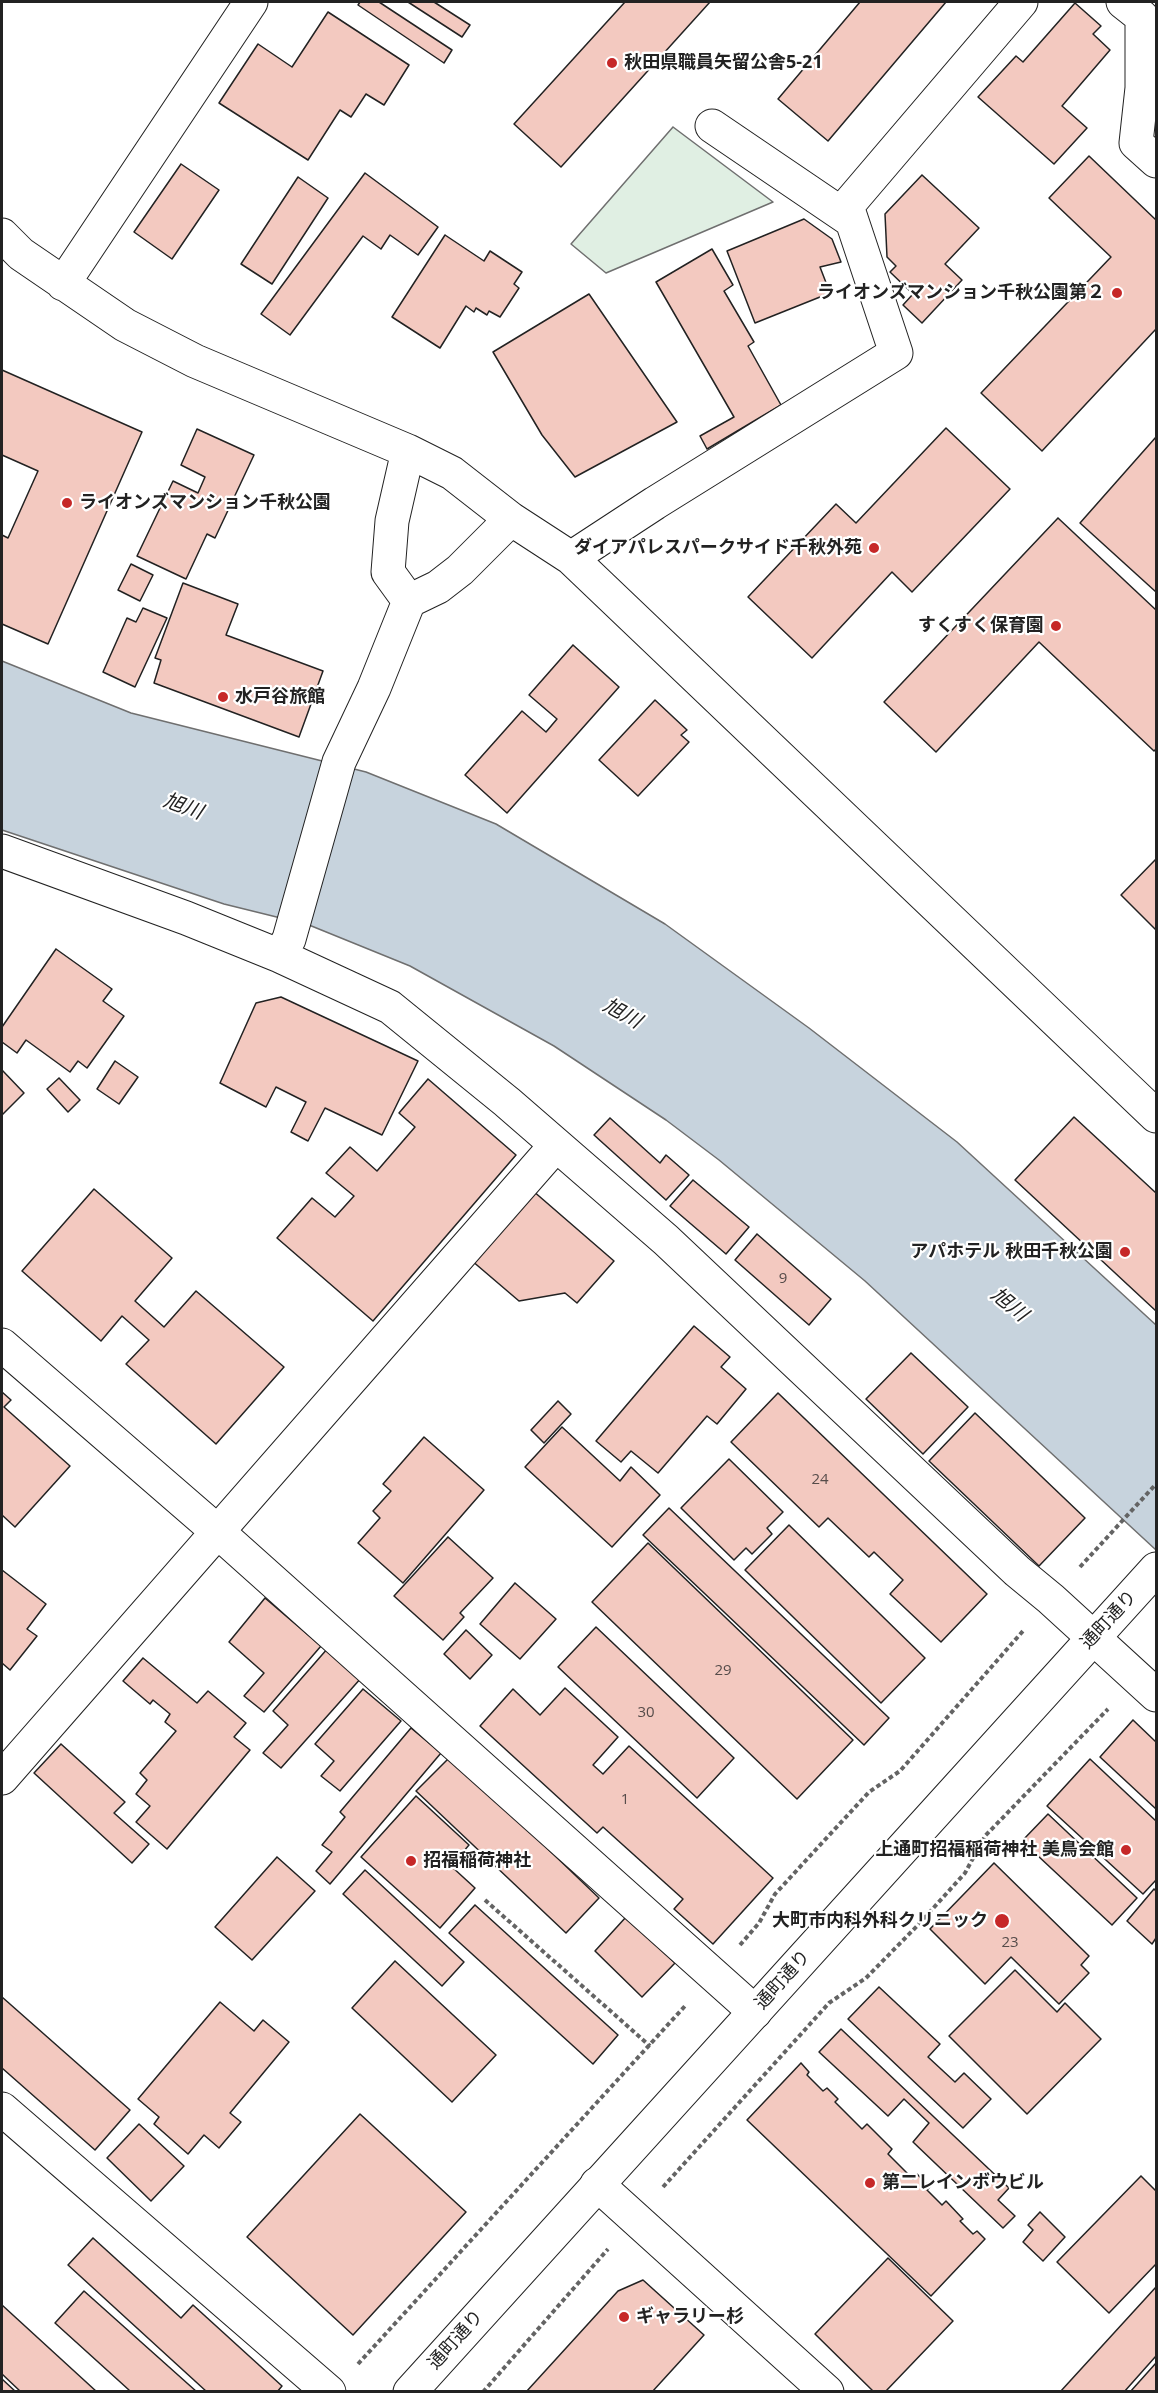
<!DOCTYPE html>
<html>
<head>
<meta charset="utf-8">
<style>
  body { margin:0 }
  #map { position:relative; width:1158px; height:2393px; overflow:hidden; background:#fff; font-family:"Open Sans",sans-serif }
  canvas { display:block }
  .frame { position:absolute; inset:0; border:3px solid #222; pointer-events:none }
</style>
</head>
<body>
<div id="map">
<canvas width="1158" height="2393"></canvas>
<div class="frame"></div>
</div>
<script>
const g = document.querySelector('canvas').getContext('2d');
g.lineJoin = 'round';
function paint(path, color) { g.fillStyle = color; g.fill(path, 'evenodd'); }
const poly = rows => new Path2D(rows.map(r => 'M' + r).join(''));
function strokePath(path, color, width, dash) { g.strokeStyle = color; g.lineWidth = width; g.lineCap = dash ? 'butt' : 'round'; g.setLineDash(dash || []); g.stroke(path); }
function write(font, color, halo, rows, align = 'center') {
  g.font = font + ' "Open Sans","Noto Sans JP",sans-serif'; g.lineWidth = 4.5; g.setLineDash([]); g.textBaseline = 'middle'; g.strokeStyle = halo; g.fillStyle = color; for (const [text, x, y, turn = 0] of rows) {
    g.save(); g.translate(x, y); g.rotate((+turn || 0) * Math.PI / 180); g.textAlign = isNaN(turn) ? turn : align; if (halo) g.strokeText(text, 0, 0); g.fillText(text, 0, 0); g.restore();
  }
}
const green = poly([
  [673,127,773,202,606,273,571,244,673,127]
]);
const water = poly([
  [2,661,131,713,366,772,496,824,665,924,809,1028,957,1142,1156,1325,1156,1550,865,1281,719,1160,666,1120,554,1046,410,966,309,925,224,904,2,830,2,661]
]);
const building = poly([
  [360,2,379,2,452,50,444,63,358,5,360,2],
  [408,2,434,2,470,25,462,37,408,2],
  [625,2,710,2,561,167,514,124,625,2],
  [860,2,946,2,828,141,778,99,860,2],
  [1075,3,1101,26,1093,34,1110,50,1062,106,1087,128,1054,164,978,97,1016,56,1023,62,1075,3],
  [328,12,409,65,384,105,366,94,351,117,340,110,308,160,219,103,258,44,292,67,328,12],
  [1089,156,1156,220,1156,329,1042,451,981,393,1111,257,1049,198,1089,156],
  [181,164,219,190,172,259,134,232,181,164],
  [365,173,438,227,418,255,390,235,381,249,363,236,290,335,261,314,365,173],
  [922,175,979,228,945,264,962,280,922,323,903,305,913,294,890,272,896,266,887,257,885,214,922,175],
  [298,177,328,198,272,284,241,264,298,177],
  [804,219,832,239,841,262,820,267,830,293,755,323,727,251,804,219],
  [445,235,484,261,490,251,522,272,514,284,519,288,500,317,489,311,487,315,476,308,474,312,466,306,440,348,392,317,445,235],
  [712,249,733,285,724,291,754,342,748,346,781,405,707,449,700,436,734,417,656,282,712,249],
  [589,294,677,422,575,477,542,435,493,352,589,294],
  [2,370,142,432,48,644,2,624,2,535,8,538,38,471,2,455,2,370],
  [946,428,1010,489,912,592,892,572,812,658,748,597,836,504,856,523,946,428],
  [197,429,254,455,215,538,207,534,186,579,137,556,173,481,198,493,205,477,181,465,197,429],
  [1156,437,1156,592,1080,523,1156,437],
  [1058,518,1156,610,1156,749,1154,751,1039,642,936,752,884,702,1058,518],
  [131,564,153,575,140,601,118,590,131,564],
  [183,583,238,604,226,635,323,671,299,737,154,683,161,660,155,658,183,583],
  [143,608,167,618,135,687,103,672,127,618,136,622,143,608],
  [573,645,619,687,507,813,465,775,522,711,546,732,557,719,529,695,573,645],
  [655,700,687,730,681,735,689,742,638,796,599,760,655,700],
  [1156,859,1156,930,1121,895,1156,859],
  [56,949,112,989,103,1001,124,1016,87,1068,78,1061,70,1072,26,1040,17,1053,2,1042,2,1027,56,949],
  [281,997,418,1061,382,1135,325,1108,308,1141,291,1132,306,1102,276,1087,266,1107,220,1083,256,1003,281,997],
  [115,1061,138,1077,119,1104,97,1089,115,1061],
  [2,1070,24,1093,2,1115,2,1070],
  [59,1078,80,1100,68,1112,47,1089,59,1078],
  [428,1079,516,1155,373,1321,277,1238,312,1198,335,1217,354,1196,326,1173,350,1147,377,1171,415,1127,399,1113,428,1079],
  [1074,1117,1156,1193,1156,1311,1015,1180,1074,1117],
  [610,1118,660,1163,666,1155,689,1175,666,1200,594,1135,610,1118],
  [693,1180,749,1227,726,1254,670,1206,693,1180],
  [94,1189,172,1258,135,1301,164,1327,196,1291,284,1367,216,1444,126,1364,149,1340,122,1316,101,1341,22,1271,94,1189],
  [532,1190,614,1261,577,1303,565,1293,519,1301,471,1260,532,1190],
  [757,1234,831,1299,809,1325,735,1260,757,1234],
  [694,1326,730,1357,721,1367,746,1389,717,1424,707,1416,658,1473,631,1451,621,1462,596,1441,694,1326],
  [911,1353,968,1407,923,1454,866,1399,911,1353],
  [2,1392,11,1400,4,1407,70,1466,15,1527,2,1515,2,1392],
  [778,1393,987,1594,941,1642,890,1594,903,1580,874,1552,869,1557,828,1518,819,1527,731,1442,778,1393],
  [558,1401,571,1414,544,1443,531,1430,558,1401],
  [975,1413,1085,1518,1039,1566,929,1461,975,1413],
  [562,1427,620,1481,631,1467,660,1495,612,1547,525,1467,562,1427],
  [424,1437,484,1490,403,1583,358,1543,380,1518,373,1511,391,1491,383,1484,424,1437],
  [729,1459,783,1512,767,1528,772,1534,752,1554,746,1548,734,1560,681,1508,729,1459],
  [669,1508,889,1718,864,1745,643,1535,669,1508],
  [789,1525,925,1658,881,1703,745,1570,789,1525],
  [448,1537,493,1578,460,1613,464,1617,443,1640,394,1596,448,1537],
  [648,1543,853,1740,797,1799,592,1602,648,1543],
  [2,1570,46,1604,27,1629,37,1636,10,1670,2,1663,2,1570],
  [515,1583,556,1619,520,1659,480,1624,515,1583],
  [265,1598,321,1646,264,1712,244,1696,264,1673,229,1642,265,1598],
  [596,1627,734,1758,697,1798,558,1667,596,1627],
  [466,1630,492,1655,470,1679,444,1654,466,1630],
  [328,1648,362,1677,281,1768,263,1753,288,1725,273,1711,328,1648],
  [143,1658,197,1703,208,1691,246,1723,234,1737,250,1750,167,1849,136,1822,150,1806,136,1794,147,1780,140,1773,176,1731,165,1722,170,1714,153,1700,150,1704,123,1681,143,1658],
  [565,1688,618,1737,593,1765,603,1774,629,1746,773,1878,713,1944,674,1909,683,1899,603,1827,597,1833,480,1726,513,1689,540,1715,565,1688],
  [363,1689,401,1721,340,1791,321,1776,334,1761,315,1744,363,1689],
  [1133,1720,1156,1742,1156,1809,1100,1757,1133,1720],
  [411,1728,441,1753,330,1884,316,1871,332,1852,322,1845,345,1817,340,1812,411,1728],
  [61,1744,125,1802,114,1813,149,1844,132,1863,34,1773,61,1744],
  [451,1756,599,1898,566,1933,416,1791,451,1756],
  [1090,1759,1156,1821,1156,1880,1143,1894,1047,1806,1090,1759],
  [416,1796,469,1845,451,1866,475,1888,440,1928,361,1857,416,1796],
  [1048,1814,1137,1898,1112,1925,1022,1841,1048,1814],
  [277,1857,315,1891,252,1960,215,1927,277,1857],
  [994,1863,1089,1956,1081,1965,1089,1973,1059,2004,1011,1957,985,1984,930,1929,994,1863],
  [365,1870,464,1962,442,1986,343,1894,365,1870],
  [1154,1889,1156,1891,1156,1938,1152,1944,1127,1921,1154,1889],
  [475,1905,618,2035,593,2064,449,1933,475,1905],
  [626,1917,675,1963,642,1997,595,1951,626,1917],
  [395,1961,496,2055,452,2102,352,2008,395,1961],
  [1015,1970,1057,2012,1065,2003,1101,2039,1027,2114,949,2036,1015,1970],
  [879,1987,940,2044,928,2057,955,2082,964,2073,991,2099,963,2128,848,2019,879,1987],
  [2,1997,130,2110,95,2150,2,2068,2,1997],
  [220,2002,254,2031,263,2020,289,2042,230,2113,241,2122,219,2148,204,2135,188,2154,154,2124,159,2117,138,2099,220,2002],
  [841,2029,1009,2188,998,2200,1015,2216,1003,2228,913,2142,929,2123,904,2099,888,2116,819,2052,841,2029],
  [801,2063,809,2072,807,2075,823,2091,827,2088,838,2099,835,2102,862,2129,867,2124,892,2149,888,2154,913,2179,917,2174,930,2187,927,2190,942,2205,946,2201,963,2219,960,2221,973,2234,977,2231,985,2239,931,2296,747,2120,801,2063],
  [360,2114,466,2212,353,2335,247,2237,360,2114],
  [139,2124,184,2166,151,2201,107,2158,139,2124],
  [1141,2176,1156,2191,1156,2264,1109,2313,1057,2262,1141,2176],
  [1040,2212,1065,2237,1043,2261,1023,2242,1033,2230,1028,2225,1040,2212],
  [93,2238,181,2318,193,2305,282,2386,277,2392,207,2392,68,2265,93,2238],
  [888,2258,953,2321,885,2392,874,2392,815,2334,888,2258],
  [643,2280,704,2335,652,2392,526,2392,618,2291,643,2280],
  [1156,2287,1156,2356,1124,2392,1060,2392,1156,2287],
  [84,2291,197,2392,128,2392,129,2390,55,2323,84,2291],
  [2,2305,97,2392,21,2392,2,2374,2,2305],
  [1156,2363,1156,2392,1130,2392,1156,2363],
  [2,2379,16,2392,2,2392,2,2379]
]);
const path = poly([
  [1080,1567,1156,1484],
  [485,1900,650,2046],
  [740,1945,759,1923,775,1894,869,1792,900,1771,1023,1631],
  [663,2187,829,2003,866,1978,918,1925,965,1873,985,1836,1108,1709],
  [358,2364,685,2006],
  [483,2392,608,2249]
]);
const minor = poly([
  [1123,2,1142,17,1142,88,1136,143,1156,161],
  [712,126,852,221],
  [2,235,21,254,125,325,195,361,408,451,452,473,511,519,571,558,1156,1116],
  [63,284,251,2],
  [408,451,392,521,388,572,409,601],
  [571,558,655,503,896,353,847,206,1021,2],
  [2,851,186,918,280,956,390,1007,507,1102,666,1240,1017,1571,1051,1599,1156,1695],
  [280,956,289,939,339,762,374,688,409,601,438,587,460,570,511,519],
  [2,1345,218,1532,755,2012],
  [2,1778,556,1145],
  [2,2109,329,2392],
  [597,2184,827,2392]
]);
const major = poly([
  [410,2392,1156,1569]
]);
const markers = [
  [612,63,6,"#c62828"],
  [1117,293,6,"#c62828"],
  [67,503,6,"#c62828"],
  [874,548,6,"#c62828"],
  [1056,626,6,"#c62828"],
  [223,697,6,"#c62828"],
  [1125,1252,6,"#c62828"],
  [1126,1850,6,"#c62828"],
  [411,1861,6,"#c62828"],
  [1002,1921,8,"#c62828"],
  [870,2183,6,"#c62828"],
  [624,2317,6,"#c62828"]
];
const numberNames = [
  ["9",783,1279],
  ["24",820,1480],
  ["29",723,1671],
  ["30",646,1713],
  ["1",625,1800],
  ["23",1010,1943]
];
const poiNames = [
  ["秋田県職員矢留公舎5-21",624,63],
  ["ライオンズマンション千秋公園第２",1105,293,"right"],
  ["ライオンズマンション千秋公園",79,503],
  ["ダイアパレスパークサイド千秋外苑",862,548,"right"],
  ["すくすく保育園",1044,626,"right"],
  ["水戸谷旅館",235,697],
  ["アパホテル 秋田千秋公園",1113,1252,"right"],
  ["上通町招福稲荷神社 美鳥会館",1114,1850,"right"],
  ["招福稲荷神社",423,1861],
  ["大町市内科外科クリニック",988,1921,"right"],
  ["第二レインボウビル",882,2183],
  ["ギャラリー杉",636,2317]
];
const streetNames = [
  ["通町通り",1109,1620,-47],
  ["通町通り",783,1980,-48],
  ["通町通り",456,2340,-48]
];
const waterNames = [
  ["旭川",183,807,20],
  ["旭川",622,1014,29],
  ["旭川",1009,1305,39]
];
paint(green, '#e0efe3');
strokePath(green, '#6f6f6f', 1.5);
paint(water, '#c7d3dd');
strokePath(water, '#6f6f6f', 1.5);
paint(building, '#f3c9c0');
strokePath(building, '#222', 1.5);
strokePath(minor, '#222', 35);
strokePath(major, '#222', 35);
strokePath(path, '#646464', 4, [4.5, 3]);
strokePath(minor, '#fff', 33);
strokePath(major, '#fff', 33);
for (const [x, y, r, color] of markers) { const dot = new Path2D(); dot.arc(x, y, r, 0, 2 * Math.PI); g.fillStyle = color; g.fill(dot); strokePath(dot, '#fff', 2); }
write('15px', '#564c4a', null, numberNames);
write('bold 18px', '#222', '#fff', poiNames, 'left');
write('18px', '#222', '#fff', streetNames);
write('italic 20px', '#222', '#fff', waterNames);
</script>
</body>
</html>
